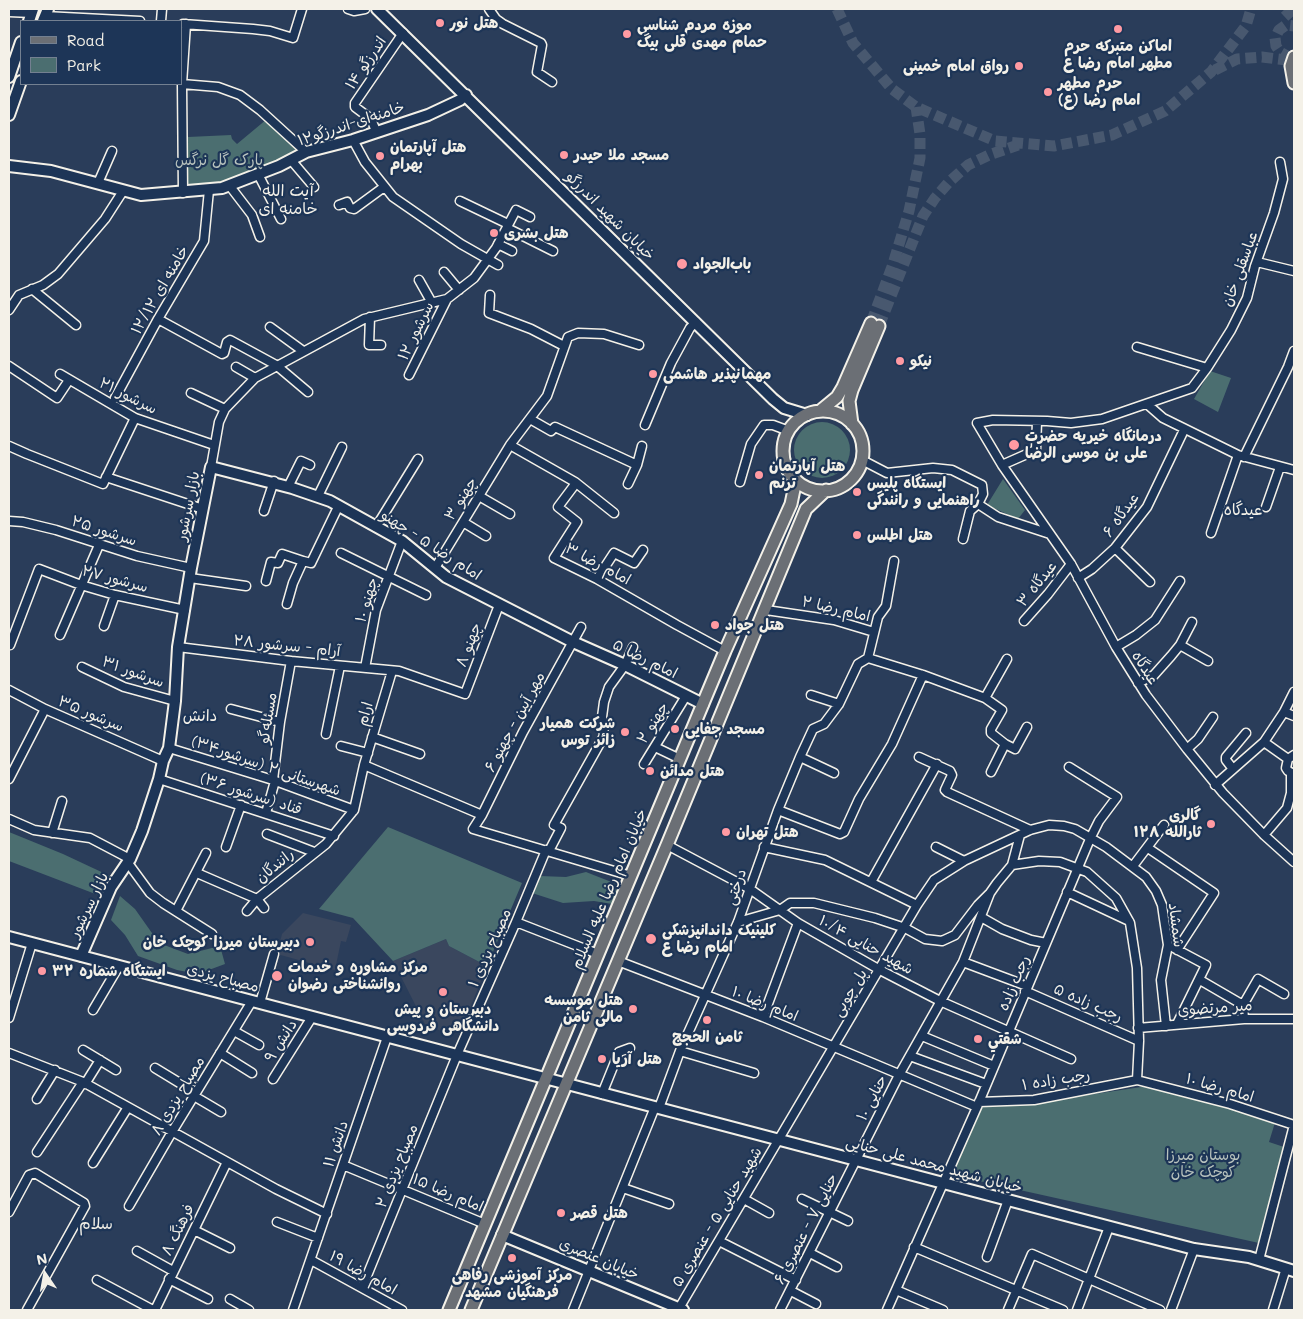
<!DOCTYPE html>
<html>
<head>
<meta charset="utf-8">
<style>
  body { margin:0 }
  #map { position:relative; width:1303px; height:1319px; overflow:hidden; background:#2a3d5a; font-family:Mali,sans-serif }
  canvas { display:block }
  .frame { position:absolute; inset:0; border:10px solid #f4f1e8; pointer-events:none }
  .legend { position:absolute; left:20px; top:20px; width:162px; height:65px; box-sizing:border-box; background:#1d3557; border:1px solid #738091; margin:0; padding:6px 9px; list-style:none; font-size:15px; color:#f4f1e8 }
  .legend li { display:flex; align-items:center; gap:10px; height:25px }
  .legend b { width:25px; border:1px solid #738091 }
  .north { position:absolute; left:20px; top:1249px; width:50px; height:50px; -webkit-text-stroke:4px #1d3557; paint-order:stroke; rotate:348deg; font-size:14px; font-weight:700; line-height:20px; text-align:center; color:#f4f1e8 }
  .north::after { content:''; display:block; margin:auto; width:18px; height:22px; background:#f4f1e8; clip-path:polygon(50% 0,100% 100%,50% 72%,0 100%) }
</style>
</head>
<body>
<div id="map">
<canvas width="1303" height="1319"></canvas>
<div class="frame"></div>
<ul class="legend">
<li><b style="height:6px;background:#6b6f75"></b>Road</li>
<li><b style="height:14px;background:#4b6e70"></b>Park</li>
</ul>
<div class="north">N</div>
</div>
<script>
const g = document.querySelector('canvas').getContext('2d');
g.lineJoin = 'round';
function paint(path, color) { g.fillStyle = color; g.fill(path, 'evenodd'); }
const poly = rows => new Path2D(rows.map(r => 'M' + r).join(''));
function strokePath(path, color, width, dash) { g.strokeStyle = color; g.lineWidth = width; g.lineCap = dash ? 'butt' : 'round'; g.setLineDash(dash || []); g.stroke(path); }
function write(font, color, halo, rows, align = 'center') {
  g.font = font + ' Mali,"Playpen Sans Arabic",sans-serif'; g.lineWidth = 4.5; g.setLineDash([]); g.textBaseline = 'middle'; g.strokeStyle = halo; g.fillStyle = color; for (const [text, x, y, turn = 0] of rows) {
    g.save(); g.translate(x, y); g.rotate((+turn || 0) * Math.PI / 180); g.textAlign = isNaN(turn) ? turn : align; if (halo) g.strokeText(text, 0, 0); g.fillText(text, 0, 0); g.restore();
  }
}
const built = poly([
  [303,913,351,925,346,942,341,941,335,970,277,954,282,934],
  [446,939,449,946,487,966,466,1018,445,1032,426,1026,393,961]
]);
const green = poly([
  [267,119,301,150,277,163,222,184,188,188,188,137,231,135,232,139,237,144],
  [1210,371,1231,378,1218,412,1194,399],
  '794 450a28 28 0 1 1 56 0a28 28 0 1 1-56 0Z',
  [1003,479,1025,510,1018,519,987,505],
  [388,827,522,883,487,966,449,946,446,939,393,961,353,918,319,909],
  [9,832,63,854,110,876,98,895,9,861],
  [586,872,619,885,612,904,594,901,563,903,532,893,540,876,566,877],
  [120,896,135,909,159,943,188,954,220,946,225,964,198,974,177,970,138,956,125,935,111,920],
  [1148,1086,1277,1116,1269,1142,1293,1150,1268,1245,961,1177,952,1170,982,1105,1034,1103]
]);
const primaryTunnel = poly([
  [837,9,853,43,892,89,916,107,995,141,1054,146,1112,135,1165,111,1211,72,1246,26,1251,9],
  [1285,9,1294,19],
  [1291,58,1280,52,1276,46,1275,38,1279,30,1286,25,1294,26],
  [1215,70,1237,59,1262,57,1294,61],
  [871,323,893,264,909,211,920,158,920,134,916,107],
  [879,326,923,216,935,198,949,182,968,165,989,155,1018,145]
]);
const street = poly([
  [348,9,354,11,365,9],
  [489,9,496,19,503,24,541,43,542,45,537,72,552,82],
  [9,12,32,13],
  [45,16,140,21],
  [161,21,162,9],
  [183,24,253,29,270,31,293,38,302,9],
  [182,84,218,87,240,95,260,110,306,152],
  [376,131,371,119,355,107,355,103,403,33],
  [353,140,365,162,393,197,461,244,498,265],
  [291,160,314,187],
  [258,174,281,219],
  [98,183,112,151],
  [229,185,252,215,260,237],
  [183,193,182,84,186,24],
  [460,201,508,224],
  [339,205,347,202,350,208,354,209,384,187],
  [507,228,553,251],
  [498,244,512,251],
  [1257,262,1294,271],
  [444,272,459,290],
  [419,280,432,303],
  [32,289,76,325],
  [490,295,489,313,531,329,564,346],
  [9,310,19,295,43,285,58,274,105,219,123,191],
  [370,317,369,345,381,345],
  [158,319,222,354,224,353,227,342,230,340,276,365,308,392],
  [270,327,303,351],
  [1137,347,1207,368,1231,330,1247,298,1255,266,1274,213,1283,179,1280,162],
  [9,366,57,398,69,380],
  [236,367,255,378],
  [1207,368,1192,388,1102,419,1071,423,1047,421,993,420,977,423,1002,465,1071,564,1116,647,1146,695,1187,749,1223,793,1264,835,1294,862],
  [60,374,135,418,214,445],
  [409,375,447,299],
  [191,393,225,409],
  [115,398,158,319,204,241,209,190],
  [1147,404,1163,418,1238,455,1294,470],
  [530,419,551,431,555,427,637,465],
  [645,425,671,363,690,328,696,322],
  [510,445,575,482,614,513],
  [9,446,27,454,103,484,135,418],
  [1244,457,1288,367,1294,351],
  [862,460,887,473,933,468,952,470,982,485,983,494,978,504],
  [1002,465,1036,450,1037,421],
  [211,467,219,422,225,409,255,378,364,319,447,299,474,278,496,248,516,210,530,217],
  [106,477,203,509],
  [740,482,751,444,764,425,773,425,789,431],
  [576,483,558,507,577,522,554,558,597,579,677,625,725,651],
  [628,484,637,465,642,446],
  [288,487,301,461,310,465],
  [318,496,342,447],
  [479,496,510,514],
  [1266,507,1280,467],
  [264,511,274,481],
  [9,521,23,522,56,530,137,556,191,568],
  [463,522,486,536],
  [376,527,418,459],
  [1211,533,1238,455],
  [963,539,970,511,978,504,998,517,1050,534],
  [1115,548,1150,582],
  [341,553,426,595],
  [435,568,510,445,547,396,568,337,578,333,604,334,639,345],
  [190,578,246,586],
  [1078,578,1092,569,1115,548,1147,507,1184,430],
  [597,579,614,553,634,563,643,550],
  [266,581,271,562,278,563,282,554,303,561],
  [287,604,293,583,303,561,311,563,338,507],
  [766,610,834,620,874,632],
  [1024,621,1048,594,1071,564],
  [104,626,115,595],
  [581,627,523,732,482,815,473,829,631,876],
  [60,635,99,545],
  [10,645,39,569,81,585,115,595,185,610],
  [1180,645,1208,661],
  [178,647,291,661,399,671,465,694,499,605],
  [1116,647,1136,635,1155,620,1180,581],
  [868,658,878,617,886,606,894,561],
  [82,667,124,687,175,701],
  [365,668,376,610,402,541],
  [1138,683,1154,675,1171,656,1180,645,1192,622],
  [9,690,45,709,163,761],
  [811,695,839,704],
  [985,698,1007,659],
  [231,709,280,722],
  [1284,712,1294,716],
  [326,734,340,666],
  [372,737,420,754],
  [1264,742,1288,759],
  [1005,744,1015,749,1027,727],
  [341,746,368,753],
  [655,747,680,759],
  [169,748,273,780,354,810],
  [1187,749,1198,739,1213,717],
  [1294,755,1288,759,1286,768,1288,771,1294,774],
  [800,757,834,773],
  [919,757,950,771,952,775,945,790,947,792,1030,830],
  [644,764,686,696],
  [364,765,482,815],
  [1233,769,1226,760,1226,757,1246,733],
  [9,779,45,709],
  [159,779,334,836],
  [273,780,280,722,291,661],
  [1215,785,1264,742,1284,712,1294,692],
  [778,810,840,834,844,832,859,799,892,744,923,675],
  [266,813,275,781],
  [9,819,34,830,90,838,130,859],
  [52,833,62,801],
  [267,834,314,852],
  [1264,835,1287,808,1291,793,1291,774],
  [667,845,750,889,798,923,880,970,940,1001,1071,1059],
  [226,847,241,805],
  [764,847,825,860,917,905],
  [936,847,964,861],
  [1148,848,1214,893,1177,950],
  [549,851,561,828,554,825,604,736,602,717,604,702,609,687,625,665,633,647],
  [128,863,150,893,163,903,212,934],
  [1012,865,1039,861,1060,862,1087,872,1116,898,1130,923,1137,968,1139,1041,1137,1080],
  [1133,866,1164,825],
  [197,873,257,899,264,908],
  [871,882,937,764],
  [1067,892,1129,921],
  [176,911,206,853],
  [247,911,257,899,326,844,354,810,364,765,392,671],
  [981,917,1002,929,1031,940,1046,943],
  [516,922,598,954],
  [738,922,780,910,790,903,814,903,875,918,905,928,925,939,942,941,955,935,978,905,989,894],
  [1174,948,1206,965,1177,1024],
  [618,961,763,1017,977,1107],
  [963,962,1027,986],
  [1200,980,1243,1005],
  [1025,991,1139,1041],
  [260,1003,274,954],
  [93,1010,119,966],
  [763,1017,798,923],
  [9,1018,32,943],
  [1244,1019,1243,1005,1258,979,1284,994],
  [1138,1028,1244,1019,1294,1019],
  [234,1031,259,1045],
  [922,1036,994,1066],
  [83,1050,116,1070],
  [680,1051,754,1073],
  [9,1053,83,1082,276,1189,327,1214],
  [220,1053,252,1073],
  [910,1056,986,1084],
  [155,1068,196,1093],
  [273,1079,312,1017],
  [85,1084,100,1060],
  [602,1094,619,1052,630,1048],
  [194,1096,221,1112],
  [37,1099,55,1070],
  [979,1102,1034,1100,1137,1080,1230,1104,1294,1125],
  [659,1108,680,1051,738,922,778,810,800,757,813,729,824,724,839,704,858,664,868,658,923,675,985,698,1002,710,991,729,991,733,1005,744,991,772],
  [37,1152,83,1082],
  [93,1163,128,1107],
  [343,1165,485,1224],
  [623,1188,669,1204],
  [744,1199,769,1213],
  [802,1199,848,1221],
  [129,1206,172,1132,252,1001],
  [9,1212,29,1175,35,1173,84,1203,85,1206,27,1310],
  [277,1222,318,1238],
  [194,1230,230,1248],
  [719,1241,796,1280],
  [914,1247,1063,1310],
  [137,1251,173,1271],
  [810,1253,837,1267],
  [987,1257,1008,1200],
  [311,1260,402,1310],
  [1259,1260,1294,1125],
  [169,1279,208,1299],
  [97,1280,153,1310],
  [362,1288,457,1055,516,922,546,850],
  [896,1290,943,1310],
  [791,1291,816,1304],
  [230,1299,249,1310],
  [155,1310,227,1162],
  [293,1310,387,1037],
  [573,1310,655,1107],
  [678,1310,917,905,934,880,964,861,1030,830,1049,825,1064,826,1075,829,1106,847,1146,877,1156,891,1162,905,1164,919,1168,945,1161,980,1166,1026],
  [780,1310,899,1075,963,962,990,893,997,883,1012,865,1020,835],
  [887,1310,977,1107,1090,839,1099,821,1117,797,1069,767],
  [1008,1310,1032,1254,1160,1310],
  [1077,1310,1109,1227],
  [1171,1310,1194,1249],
  [1273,1310,1286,1268]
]);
const secondary = poly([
  [377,9,773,399,784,408,807,415],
  [29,21,33,9],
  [43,21,48,9],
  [9,77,21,42],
  [9,115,21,81],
  [9,166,51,171,141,195,222,188,279,166,306,152,353,140,428,115,460,100,466,95],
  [9,937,1194,1249,1249,1257,1294,1271],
  [81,956,111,887,130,859,142,831,159,779,163,761,169,748,175,701,178,647,191,568,211,467,292,488,330,501,402,541,446,577,573,642,625,665,703,704],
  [502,1235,683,1310]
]);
const primary = poly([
  [1294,57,1291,66,1294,83],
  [820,411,837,397,843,387,871,323],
  '783 451a40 40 0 1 1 80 0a40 40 0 1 1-80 0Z',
  [852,424,849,401,852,390,879,326],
  [449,1310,725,651,791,504,796,480],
  [471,1310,667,845,806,509,826,490]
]);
const markers = [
  [440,23,5,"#ff9aa2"],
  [1118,29,5,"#ff9aa2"],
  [627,34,5,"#ff9aa2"],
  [1019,66,5,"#ff9aa2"],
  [1048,92,5,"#ff9aa2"],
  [564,155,5,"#ff9aa2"],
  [380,156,5,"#ff9aa2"],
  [494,233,5,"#ff9aa2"],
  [682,264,6,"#ff9aa2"],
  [900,361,5,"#ff9aa2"],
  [653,374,5,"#ff9aa2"],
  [1014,445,6,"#ff9aa2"],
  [759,475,5,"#ff9aa2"],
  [857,492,5,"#ff9aa2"],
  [857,535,5,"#ff9aa2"],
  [715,625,5,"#ff9aa2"],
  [675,729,5,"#ff9aa2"],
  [625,732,5,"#ff9aa2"],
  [650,771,5,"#ff9aa2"],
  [1211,824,5,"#ff9aa2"],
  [726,832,5,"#ff9aa2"],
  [651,939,6,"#ff9aa2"],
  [310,942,5,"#ff9aa2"],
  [42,971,5,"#ff9aa2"],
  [277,976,6,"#ff9aa2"],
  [443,992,5,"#ff9aa2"],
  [633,1009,5,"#ff9aa2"],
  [707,1020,5,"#ff9aa2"],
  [978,1039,5,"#ff9aa2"],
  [602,1059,5,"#ff9aa2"],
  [561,1213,5,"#ff9aa2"],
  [512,1258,5,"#ff9aa2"]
];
const poiNames = [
  ["هتل نور",450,23],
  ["موزه مردم شناسی",637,25],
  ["حمام مهدی قلی بیگ",637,42],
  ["اماکن متبرکه حرم",1118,46,"center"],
  ["مطهر امام رضا ع",1118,63,"center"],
  ["رواق امام خمینی",1009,66,"right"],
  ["حرم مطهر",1058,83],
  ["امام رضا (ع)",1058,100],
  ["هتل آپارتمان",390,147],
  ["بهرام",390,164],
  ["مسجد ملا حیدر",574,155],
  ["هتل بشری",504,233],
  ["باب‌الجواد",693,264],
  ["نیکو",910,361],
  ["مهمانپذیر هاشمی",663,374],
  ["درمانگاه خیریه حضرت",1025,436],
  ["علی بن موسی الرضا",1025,453],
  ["هتل آپارتمان",769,466],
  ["ترنم",769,483],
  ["ایستگاه پلیس",867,483],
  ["راهنمایی و رانندگی",867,500],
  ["هتل اطلس",867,535],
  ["هتل جواد",725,625],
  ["شرکت همیار",615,723,"right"],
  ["زائر توس",615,740,"right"],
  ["مسجد جفایی",685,729],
  ["هتل مدائن",660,771],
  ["گالری",1201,815,"right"],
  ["ثارالله ۱۲۸",1201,832,"right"],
  ["هتل تهران",736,832],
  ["کلینیک داندانپزشکى",662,930],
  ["امام رضا ع",662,947],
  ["دبیرستان میرزا کوچک خان",300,942,"right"],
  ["مرکز مشاوره و خدمات",288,967],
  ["روانشناختی رضوان",288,984],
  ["ایستگاه شماره ۳۲",52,971],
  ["هتل موسسه",623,1000,"right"],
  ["مالی ثامن",623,1017,"right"],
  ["دبیرستان و پیش",443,1009,"center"],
  ["دانشگاهی فردوسی",443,1026,"center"],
  ["ثامن الحجج",707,1037,"center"],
  ["شقتي",988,1039],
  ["هتل آریا",612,1059],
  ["هتل قصر",571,1213],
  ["مرکز آموزشی رفاهی",512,1275,"center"],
  ["فرهنگیان مشهد",512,1292,"center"]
];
const streetNames = [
  ["اندرزگو ۱۴",366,63,-56],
  ["خامنه‌ای-اندرزگو۱۲",351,124,-18],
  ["خیابان شهید اندرزگو",610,216,45],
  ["عباسقلی خان",1240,269,-70],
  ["خامنه ای ۱۲/۱۲",160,290,-60],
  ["سرشور ۱۲",416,331,-64],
  ["سرشور ۲۱",128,396,27],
  ["چهنو ۳",461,499,-58],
  ["بازار سرشور",188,506,-79],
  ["عیدگاه ۶",1121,515,-54],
  ["سرشور ۲۵",104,531,18],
  ["امام رضا ۵ - چهنو",431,545,33],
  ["امام رضا ۳",598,564,28],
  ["سرشور ۲۷",115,579,15],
  ["عیدگاه ۳",1037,584,-51],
  ["چهنو ۱۰",367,600,-73],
  ["امام رضا ۲",836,609,13],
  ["چهنو ۸",469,645,-69],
  ["آرام - سرشور ۲۸",287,646,6],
  ["امام رضا ۵",645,659,26],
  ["عیدگاه",1145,668,58],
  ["سرشور ۳۱",133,672,20],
  ["سرشور ۳۵",91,714,23],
  ["ارام",365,714,-74],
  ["مسئله‌گو",268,718,-81],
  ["مهر آیین - چهنو ۶",515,722,-62],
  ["چهنو ۲",653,723,-58],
  ["شهرستانی ۲ (سرشور۳۴)",266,766,19],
  ["قناد (سرشور ۳۶)",251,794,18],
  ["رانندگان",275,866,-39],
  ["درختی",736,887,-71],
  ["خیابان امام رضا علیه السلام",609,889,-67],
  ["بازار سرشور",89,905,-64],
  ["شمشاد",1176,925,83],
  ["شهید حنایی ۱۰/۴",866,945,29],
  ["مصباح یزدی ۱",490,948,-66],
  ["مصباح یزدی",223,978,15],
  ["رجب زاده",1014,983,-67],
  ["پل چوبی",850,993,-59],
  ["رجب زاده ۵",1088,1003,24],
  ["امام رضا ۱۰",765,1004,22],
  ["میر مرتضوی",1215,1008,-4],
  ["دانش ۹",281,1041,-58],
  ["رجب زاده ۱",1056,1080,-9],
  ["امام رضا ۱۰",1220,1088,16],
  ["مصباح یزدی ۸",178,1096,-59],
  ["حنایی ۱۰",872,1098,-63],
  ["دانش ۱۱",336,1144,-71],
  ["خیابان شهید محمد علی حنایی",934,1165,15],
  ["مصباح یزدی ۲",397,1166,-68],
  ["امام رضا ۱۵",448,1193,23],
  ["شهید حنایی ۵ - عنصری ۵",717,1217,-59],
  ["حنایی ۷ - عنصری ۶",806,1229,-63],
  ["فرهنگ ۸",178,1230,-64],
  ["خیابان عنصری",599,1259,23],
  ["امام رضا ۱۹",363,1273,29]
];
const parkNames = [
  ["پارک گل نرگس",219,160],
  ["بوستان میرزا",1203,1155],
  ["کوچک خان",1203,1172]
];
const neighbourhoodNames = [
  ["آیت الله",288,191],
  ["خامنه ای",288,209],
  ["عیدگاه",1243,510],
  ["دانش",200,716],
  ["سلام",96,1224]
];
paint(built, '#3a475e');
paint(green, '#4b6e70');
strokePath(primaryTunnel, '#48586f', 11, [11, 5.5]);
strokePath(street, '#f4f1e8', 11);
strokePath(secondary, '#f4f1e8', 14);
strokePath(primary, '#f4f1e8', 15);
strokePath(street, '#1d3557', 8);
strokePath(secondary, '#1d3557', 10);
strokePath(primary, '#6b6f75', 11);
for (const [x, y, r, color] of markers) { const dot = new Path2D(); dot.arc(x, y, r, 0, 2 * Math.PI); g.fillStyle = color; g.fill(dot); strokePath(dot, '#1d3557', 2); }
write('bold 15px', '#f4f1e8', '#1d3557', poiNames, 'left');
write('15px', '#f4f1e8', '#1d3557', streetNames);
write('15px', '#b9c3be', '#1d3557', parkNames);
write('16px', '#f4f1e8', '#1d3557', neighbourhoodNames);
</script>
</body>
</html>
